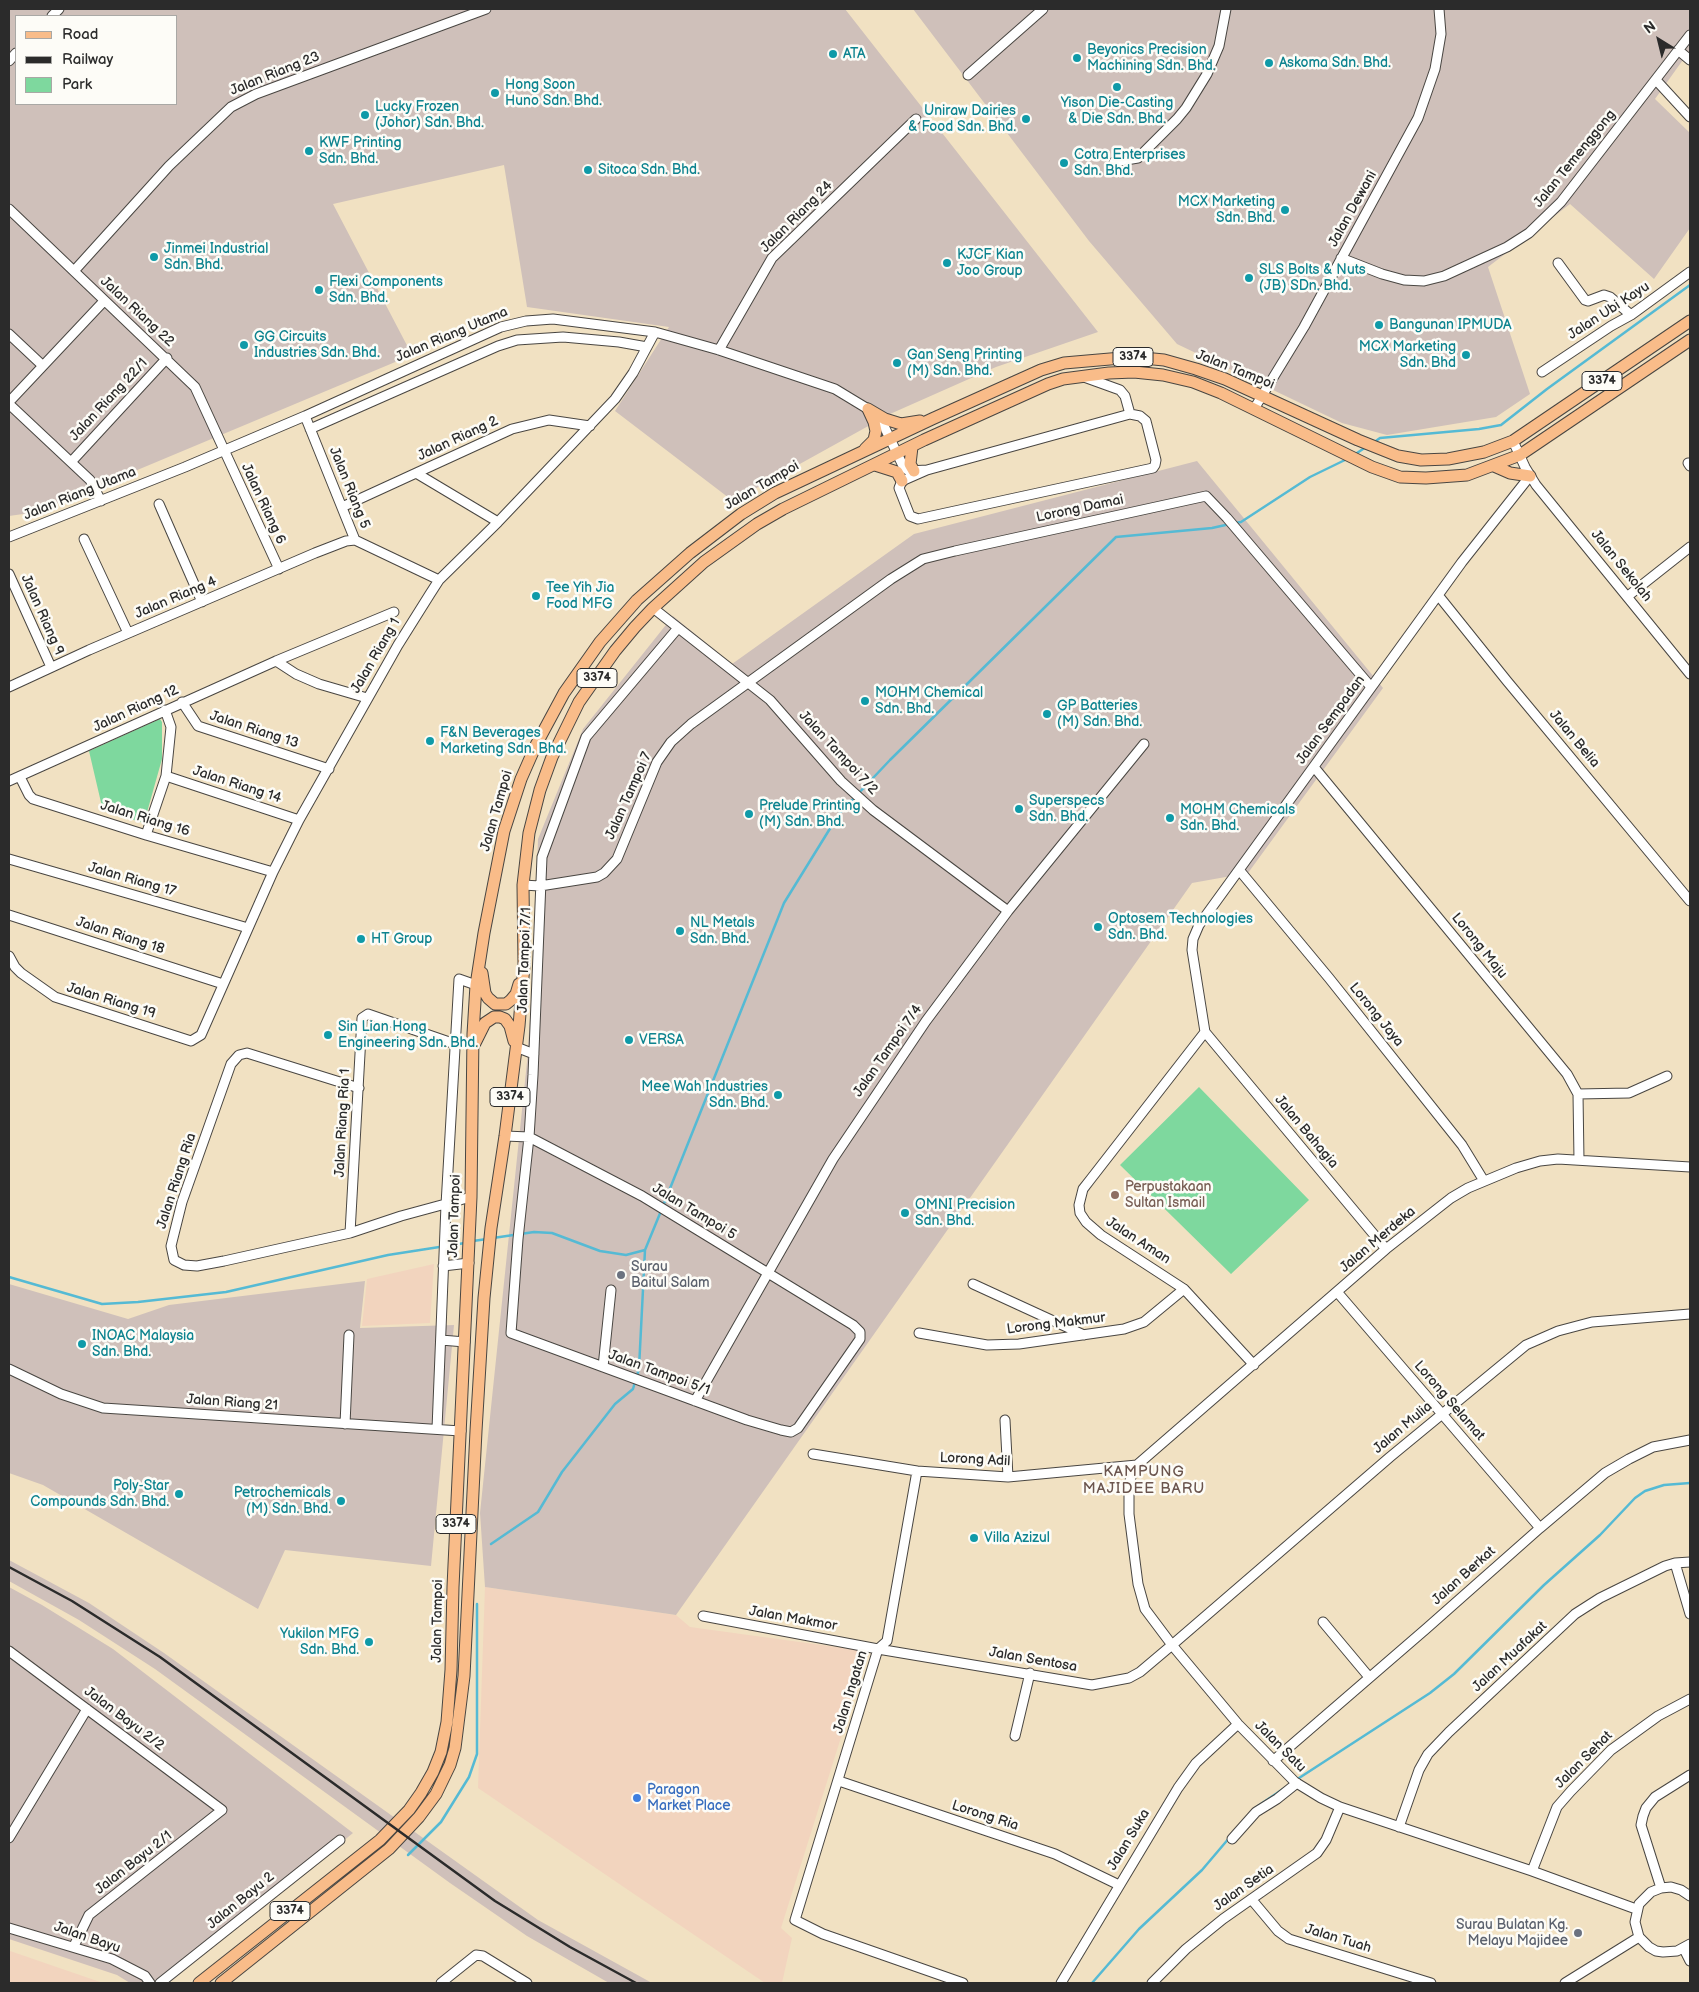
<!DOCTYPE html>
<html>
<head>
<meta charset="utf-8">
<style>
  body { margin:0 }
  #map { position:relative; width:1699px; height:1992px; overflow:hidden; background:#f1e1c2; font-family:"Balsamiq Sans",sans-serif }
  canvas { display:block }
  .frame { position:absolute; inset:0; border:10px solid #2b2b2b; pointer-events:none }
  .legend { position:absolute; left:15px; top:15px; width:162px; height:90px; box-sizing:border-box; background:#fdfcf7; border:1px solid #a9a8a5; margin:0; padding:6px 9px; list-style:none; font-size:15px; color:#2b2b2b }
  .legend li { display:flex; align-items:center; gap:10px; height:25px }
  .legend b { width:25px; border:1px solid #a9a8a5 }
  .north { position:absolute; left:1634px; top:15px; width:50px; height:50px; -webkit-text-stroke:4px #fdfcf7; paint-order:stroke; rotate:324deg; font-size:14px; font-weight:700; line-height:20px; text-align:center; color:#2b2b2b }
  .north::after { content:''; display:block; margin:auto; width:18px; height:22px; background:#2b2b2b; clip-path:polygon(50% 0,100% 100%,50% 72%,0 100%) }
</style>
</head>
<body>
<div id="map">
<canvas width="1699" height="1992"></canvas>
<div class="frame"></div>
<ul class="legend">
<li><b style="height:6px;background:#f9bc89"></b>Road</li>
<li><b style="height:6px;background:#2b2b2b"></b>Railway</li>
<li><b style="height:14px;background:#7ed89e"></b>Park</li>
</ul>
<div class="north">N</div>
</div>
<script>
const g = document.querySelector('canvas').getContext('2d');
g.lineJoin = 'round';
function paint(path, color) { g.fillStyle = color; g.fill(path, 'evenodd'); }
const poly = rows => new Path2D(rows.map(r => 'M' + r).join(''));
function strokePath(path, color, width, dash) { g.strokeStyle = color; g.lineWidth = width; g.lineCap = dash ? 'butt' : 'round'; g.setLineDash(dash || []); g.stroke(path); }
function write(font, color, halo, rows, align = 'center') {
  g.font = font + ' "Balsamiq Sans",sans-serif'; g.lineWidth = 5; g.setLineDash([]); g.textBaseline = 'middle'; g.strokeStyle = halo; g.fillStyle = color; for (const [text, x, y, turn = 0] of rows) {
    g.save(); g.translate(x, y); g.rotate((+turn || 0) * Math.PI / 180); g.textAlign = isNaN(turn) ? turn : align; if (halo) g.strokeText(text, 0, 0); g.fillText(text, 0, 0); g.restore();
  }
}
const built = poly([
  [434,1264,430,1323,362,1326,367,1279],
  [485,1587,676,1615,690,1627,858,1650,865,1661,781,1928,792,1938,782,1983,765,1983,478,1788],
  [10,1951,103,1983,9,1983]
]);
const industrial = poly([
  [9,9,845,9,1098,332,996,367,890,414,733,501,615,411,669,327,527,307,504,165,333,204,412,355,37,512,9,516],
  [16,16,176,16,176,104,16,104],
  [913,9,1690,9,1690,50,1655,99,1690,133,1690,228,1654,279,1570,204,1488,267,1530,394,1496,417,1387,435,1342,423,1177,344,1089,241],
  [1197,461,1383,688,1248,873,1192,883,676,1615,485,1587,480,1513,527,1062,534,958,538,839,583,729,673,616,732,664,914,534],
  [365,1281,360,1328,454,1325,431,1566,285,1550,258,1609,43,1485,9,1473,9,1284,128,1319,169,1305],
  [9,1560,89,1603,164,1653,538,1920,652,1983,609,1983,527,1936,450,1883,155,1669,79,1620,9,1581],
  [9,1587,42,1605,113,1649,353,1833,169,1983,130,1983,117,1975,9,1939]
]);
const green = poly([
  [160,719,162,722,162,759,144,823,103,811,89,751],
  [1199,1087,1309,1200,1231,1274,1120,1165]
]);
const stream = poly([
  [1373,443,1380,438,1479,429,1501,425,1547,389,1690,285],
  [1354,455,1366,447],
  [1235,523,1241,522,1310,477,1347,459],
  [663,1206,784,903,839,814,890,760,1116,537,1212,528,1230,524],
  [493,1238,534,1232,552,1233,600,1251,626,1255,645,1250],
  [473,1241,487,1239],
  [9,1277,102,1304,138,1302,226,1292,388,1255,465,1243],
  [637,1376,639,1368,645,1250,661,1211],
  [491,1544,538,1512,562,1472,615,1404,633,1389,635,1382],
  [1296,1780,1430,1693,1454,1674,1544,1585,1600,1535,1635,1498,1645,1491,1664,1485,1690,1483],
  [1255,1808,1283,1789],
  [408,1855,441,1822,469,1777,477,1754,477,1604],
  [1092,1983,1139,1929,1202,1870,1230,1837]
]);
const minor = poly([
  [52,16,59,9],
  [1678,50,1690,60],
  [9,61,16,53],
  [968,75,1043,9],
  [1656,80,1690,117],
  [1114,162,1138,158,1177,119,1186,108,1207,74,1219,46,1226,9],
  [9,209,195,387,279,569],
  [1341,258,1382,274,1404,280,1424,281,1444,276,1507,247,1529,233,1561,202,1690,35],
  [1558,263,1585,300,1588,301,1604,295,1610,297,1631,315],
  [74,271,169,166,231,107,256,94,486,9],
  [9,334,42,365],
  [719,350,772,258,916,119],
  [1542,372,1611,326,1631,315,1690,272],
  [1084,377,1120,390,1125,396,1130,414],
  [9,402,104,301],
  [9,404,90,480,101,501],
  [1254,409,1304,327,1418,118,1435,69,1441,34,1439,9],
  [1130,414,1140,416,1146,421,1156,460,1155,465,1153,468,918,519,910,516,899,488,902,481,927,470,1130,414],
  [305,416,355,540,439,580],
  [310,429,498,346,517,340,563,337,619,342,647,347],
  [1513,441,1525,467,1536,485,1690,674],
  [72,461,167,358],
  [1688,463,1690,466],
  [416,473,498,522],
  [159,504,202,602],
  [342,507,512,429,549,420,590,426],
  [9,537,185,467,305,416,501,327,526,321,553,319,655,332,719,350,835,389,868,409,884,426,904,468,909,471,927,470],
  [84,539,128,633],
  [9,574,51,667],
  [1438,595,1507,681,1690,901],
  [1628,596,1690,547],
  [653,608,770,700,841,781,873,810,1008,911],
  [276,661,296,674,319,684,367,698],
  [9,687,89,650,315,553,346,541,355,540],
  [182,702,198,726,329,769],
  [1314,767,1567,1074,1578,1094,1579,1160],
  [166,776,299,820],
  [20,777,29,795,33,799,146,835,273,872],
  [9,781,276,661,394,612],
  [146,835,166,776,171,727,165,710],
  [9,859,248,928],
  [1240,871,1329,978,1462,1145,1484,1181],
  [523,885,540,886,597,877,604,873,617,859,657,762,671,742,691,724,891,579,923,559,955,551,1206,496,1227,518,1371,687],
  [9,915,223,984],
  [9,956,15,967,21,973,55,997,191,1041,201,1035,273,872,299,820,398,645,430,594,439,580,498,522,615,399,633,373,655,332],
  [1205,1032,1192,950,1193,939,1199,925,1462,562,1530,476],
  [1205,1032,1090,1180,1083,1189,1079,1205,1080,1213,1086,1222,1101,1235,1184,1289,1254,1365],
  [1205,1032,1386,1249],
  [516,1047,534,1054],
  [359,1088,247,1053,239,1055,231,1064,182,1202,171,1246,174,1260,184,1265,197,1266,224,1261,350,1233,401,1216,471,1197],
  [1578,1094,1629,1093,1667,1076],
  [505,1136,529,1137,642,1196,853,1325,860,1332,860,1339,798,1428,791,1432,781,1430,747,1420,511,1333,518,1239,529,1137,533,1075,542,857,586,737,678,628],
  [350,1233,362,1018,368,1014,455,1044],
  [443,1266,469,1263],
  [973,1284,1084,1335],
  [1338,1293,1540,1528],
  [919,1333,987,1345,1019,1344,1124,1329,1144,1322,1184,1289],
  [441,1340,465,1342],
  [603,1367,611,1290],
  [9,1369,61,1394,103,1408,461,1431],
  [695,1401,833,1159,926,1021,1008,911,1144,744],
  [1005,1420,1008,1477],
  [345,1424,349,1335],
  [437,1429,446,1205,459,979,476,985],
  [813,1454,917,1471,1008,1477,1137,1465],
  [917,1471,887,1641,878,1649,795,1920,823,1934,963,1983],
  [1675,1563,1690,1614],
  [703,1616,878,1649,1092,1685,1129,1678,1140,1672,1172,1645,1390,1457,1526,1345,1558,1331,1592,1322,1690,1314],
  [1323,1622,1369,1677],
  [9,1651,222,1810,89,1915,74,1946],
  [1015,1736,1030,1673],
  [1273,1761,1427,1628,1540,1528,1605,1473,1629,1459,1653,1447,1690,1440],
  [839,1781,1055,1854,1119,1885],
  [1399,1827,1419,1770,1428,1754,1449,1732,1575,1614,1600,1598,1665,1566,1675,1563,1690,1562],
  [9,1838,87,1709],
  [1232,1839,1256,1812,1277,1799,1297,1783],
  [1532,1871,1557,1807,1571,1791,1611,1750,1658,1716,1690,1699],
  [1661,1888,1641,1825,1643,1816,1646,1808,1655,1797,1690,1775],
  [1690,1896,1681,1890,1671,1887,1661,1888,1651,1892,1639,1904,1635,1922,1639,1937,1649,1947,1656,1951,1663,1952,1677,1951,1690,1944],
  [1252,1900,1278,1931,1289,1939,1431,1983],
  [1636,1909,1532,1871,1340,1807,1321,1798,1295,1782,1238,1724,1172,1645,1145,1609,1138,1584,1129,1514,1129,1485,1132,1473,1137,1465,1386,1249,1451,1198,1468,1188,1516,1168,1540,1161,1558,1159,1690,1167],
  [9,1928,112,1959,145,1976,150,1983],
  [1684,1949,1690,1961],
  [160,1983,340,1840],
  [441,1983,476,1955,483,1956,527,1983],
  [1061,1983,1178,1788,1196,1763,1238,1724],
  [1152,1983,1186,1949,1223,1919,1317,1853,1326,1840,1340,1807],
  [1565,1983,1639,1937]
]);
const major = poly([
  [868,409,885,419,901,424,920,421],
  [912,447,910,464,914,471],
  [865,449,874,440,876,431,874,422,868,409],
  [875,465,897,472,902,481],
  [1494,466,1510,473,1530,476],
  [482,973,485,993,488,998,495,1004,506,1004,511,1000,516,994,519,984],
  [475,1043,485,1023,494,1017,500,1017,505,1019,510,1026,514,1041],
  [199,1983,380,1840,409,1810,421,1793,433,1772,441,1752,447,1722,451,1670,453,1587,471,1197,473,1034,476,985,484,933,504,831,521,779,536,745,564,693,600,642,637,600,690,553,741,514,775,493,932,419,1041,370,1064,363,1133,357,1164,360,1196,369,1225,379,1358,440,1398,456,1421,460,1448,459,1484,452,1513,441,1690,321],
  [221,1983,389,1849,419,1817,436,1794,450,1765,455,1748,464,1676,476,1431,484,1298,491,1228,505,1136,519,1026,524,965,523,885,529,833,540,790,552,757,579,702,615,651,635,627,653,608,704,562,757,524,783,509,924,440,1048,384,1063,379,1109,373,1134,372,1163,375,1193,382,1221,393,1372,467,1400,477,1426,478,1467,475,1520,455,1690,340]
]);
const rail = poly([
  [9,1567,72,1601,160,1657,495,1901,570,1947,636,1983]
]);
const markers = [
  [833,54,5,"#0f9aa8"],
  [1077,58,5,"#0f9aa8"],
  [1269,63,5,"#0f9aa8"],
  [1117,87,5,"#0f9aa8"],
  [495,93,5,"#0f9aa8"],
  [365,115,5,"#0f9aa8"],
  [1026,119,5,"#0f9aa8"],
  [309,151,5,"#0f9aa8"],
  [1064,163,5,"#0f9aa8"],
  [588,170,5,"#0f9aa8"],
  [1285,210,5,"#0f9aa8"],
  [154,257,5,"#0f9aa8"],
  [947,263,5,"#0f9aa8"],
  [1249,278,5,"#0f9aa8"],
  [319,290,5,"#0f9aa8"],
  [1379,325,5,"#0f9aa8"],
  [244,345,5,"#0f9aa8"],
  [1466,355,5,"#0f9aa8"],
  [897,363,5,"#0f9aa8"],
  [536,596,5,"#0f9aa8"],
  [865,701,5,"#0f9aa8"],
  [1047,714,5,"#0f9aa8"],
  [430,741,5,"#0f9aa8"],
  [1019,809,5,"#0f9aa8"],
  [749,814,5,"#0f9aa8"],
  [1170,818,5,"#0f9aa8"],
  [1098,927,5,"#0f9aa8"],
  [680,931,5,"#0f9aa8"],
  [361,939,5,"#0f9aa8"],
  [328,1035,5,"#0f9aa8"],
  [629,1040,5,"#0f9aa8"],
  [778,1095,5,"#0f9aa8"],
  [1115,1195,5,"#8d6e63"],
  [905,1213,5,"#0f9aa8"],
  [621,1275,5,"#6b7280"],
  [82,1344,5,"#0f9aa8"],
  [179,1494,5,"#0f9aa8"],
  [341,1501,5,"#0f9aa8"],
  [974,1538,5,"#0f9aa8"],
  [369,1642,5,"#0f9aa8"],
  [637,1798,5,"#3f7fe0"],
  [1578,1933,5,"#6b7280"]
];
const shields = [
  [1133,357,40],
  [1602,381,40],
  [597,678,40],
  [510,1097,40],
  [456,1524,40],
  [290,1911,40]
];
const shieldNames = [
  ["3374",1133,357],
  ["3374",1602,381],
  ["3374",597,678],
  ["3374",510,1097],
  ["3374",456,1524],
  ["3374",290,1911]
];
const cultureNames = [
  ["Beyonics Precision",1087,50],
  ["Machining Sdn. Bhd.",1087,66],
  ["ATA",843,54],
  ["Askoma Sdn. Bhd.",1279,63],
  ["Hong Soon",505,85],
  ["Huno Sdn. Bhd.",505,101],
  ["Yison Die-Casting",1117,103,"center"],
  ["& Die Sdn. Bhd.",1117,119,"center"],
  ["Lucky Frozen",375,107],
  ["(Johor) Sdn. Bhd.",375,123],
  ["Uniraw Dairies",1016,111,"right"],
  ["& Food Sdn. Bhd.",1016,127,"right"],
  ["KWF Printing",319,143],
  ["Sdn. Bhd.",319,159],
  ["Cotra Enterprises",1074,155],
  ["Sdn. Bhd.",1074,171],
  ["Sitoca Sdn. Bhd.",598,170],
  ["MCX Marketing",1275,202,"right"],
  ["Sdn. Bhd.",1275,218,"right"],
  ["Jinmei Industrial",164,249],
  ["Sdn. Bhd.",164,265],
  ["KJCF Kian",957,255],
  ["Joo Group",957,271],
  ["SLS Bolts & Nuts",1259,270],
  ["(JB) SDn. Bhd.",1259,286],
  ["Flexi Components",329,282],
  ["Sdn. Bhd.",329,298],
  ["Bangunan IPMUDA",1389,325],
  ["GG Circuits",254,337],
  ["Industries Sdn. Bhd.",254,353],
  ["MCX Marketing",1456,347,"right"],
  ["Sdn. Bhd",1456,363,"right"],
  ["Gan Seng Printing",907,355],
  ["(M) Sdn. Bhd.",907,371],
  ["Tee Yih Jia",546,588],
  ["Food MFG",546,604],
  ["MOHM Chemical",875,693],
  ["Sdn. Bhd.",875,709],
  ["GP Batteries",1057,706],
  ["(M) Sdn. Bhd.",1057,722],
  ["F&N Beverages",440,733],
  ["Marketing Sdn. Bhd.",440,749],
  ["Superspecs",1029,801],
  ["Sdn. Bhd.",1029,817],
  ["Prelude Printing",759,806],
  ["(M) Sdn. Bhd.",759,822],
  ["MOHM Chemicals",1180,810],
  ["Sdn. Bhd.",1180,826],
  ["Optosem Technologies",1108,919],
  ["Sdn. Bhd.",1108,935],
  ["NL Metals",690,923],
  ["Sdn. Bhd.",690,939],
  ["HT Group",371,939],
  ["Sin Lian Hong",338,1027],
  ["Engineering Sdn. Bhd.",338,1043],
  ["VERSA",639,1040],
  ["Mee Wah Industries",768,1087,"right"],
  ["Sdn. Bhd.",768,1103,"right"],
  ["OMNI Precision",915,1205],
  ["Sdn. Bhd.",915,1221],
  ["INOAC Malaysia",92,1336],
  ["Sdn. Bhd.",92,1352],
  ["Poly-Star",169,1486,"right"],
  ["Compounds Sdn. Bhd.",169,1502,"right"],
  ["Petrochemicals",331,1493,"right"],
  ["(M) Sdn. Bhd.",331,1509,"right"],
  ["Villa Azizul",984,1538],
  ["Yukilon MFG",359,1634,"right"],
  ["Sdn. Bhd.",359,1650,"right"]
];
const streetNames = [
  ["Jalan Riang 23",275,74,-22],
  ["Jalan Temenggong",1575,159,-51],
  ["Jalan Dewani",1353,209,-61],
  ["Jalan Riang 24",797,217,-45],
  ["Jalan Ubi Kayu",1609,311,-33],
  ["Jalan Riang 22",137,312,43],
  ["Jalan Riang Utama",452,335,-23],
  ["Jalan Tampoi",1235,370,22],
  ["Jalan Riang 22/1",109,400,-47],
  ["Jalan Riang 2",458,439,-25],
  ["Jalan Tampoi",762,486,-30],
  ["Jalan Riang 5",349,488,68],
  ["Jalan Riang Utama",80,494,-22],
  ["Jalan Riang 6",263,504,65],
  ["Lorong Damai",1080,509,-12],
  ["Jalan Sekolah",1621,566,51],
  ["Jalan Riang 4",176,598,-23],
  ["Jalan Riang 9",42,615,66],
  ["Jalan Riang 1",376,656,-60],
  ["Jalan Riang 12",136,709,-25],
  ["Jalan Sempadan",1331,720,-54],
  ["Jalan Riang 13",254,730,18],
  ["Jalan Belia",1574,739,50],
  ["Jalan Tampoi 7/2",838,753,47],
  ["Jalan Riang 14",237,785,18],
  ["Jalan Tampoi 7",629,796,-66],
  ["Jalan Tampoi",497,811,-74],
  ["Jalan Riang 16",145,819,17],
  ["Jalan Riang 17",132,880,16],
  ["Jalan Riang 18",120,936,18],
  ["Lorong Maju",1479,946,51],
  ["Jalan Tampoi 7/1",525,960,-88],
  ["Jalan Riang 19",111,1001,17],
  ["Lorong Jaya",1376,1015,51],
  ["Jalan Tampoi 7/4",888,1051,-55],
  ["Jalan Riang Ria 1",343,1123,-87],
  ["Jalan Bahagia",1306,1132,50],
  ["Jalan Riang Ria",177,1181,-72],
  ["Jalan Tampoi 5",694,1212,31],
  ["Jalan Tampoi",455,1216,-88],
  ["Jalan Merdeka",1378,1240,-40],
  ["Jalan Aman",1138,1241,33],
  ["Lorong Makmur",1056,1324,-7],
  ["Jalan Tampoi 5/1",659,1373,20],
  ["Lorong Selamat",1449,1401,49],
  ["Jalan Riang 21",232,1403,4],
  ["Jalan Mulia",1403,1428,-40],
  ["Lorong Adil",975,1460,3],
  ["Jalan Berkat",1464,1576,-42],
  ["Jalan Makmor",793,1619,10],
  ["Jalan Tampoi",438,1621,-89],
  ["Jalan Muafakat",1510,1657,-43],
  ["Jalan Sentosa",1033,1660,10],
  ["Jalan Ingatan",851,1692,-73],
  ["Jalan Bayu 2/2",124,1719,37],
  ["Jalan Satu",1280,1747,45],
  ["Jalan Sehat",1584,1760,-45],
  ["Lorong Ria",985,1816,18],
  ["Jalan Suka",1129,1840,-59],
  ["Jalan Bayu 2/1",134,1863,-38],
  ["Jalan Setia",1244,1888,-35],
  ["Jalan Bayu 2",241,1901,-39],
  ["Jalan Bayu",87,1938,19],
  ["Jalan Tuah",1338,1939,17]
];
const educationNames = [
  ["Perpustakaan",1125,1187],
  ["Sultan Ismail",1125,1203]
];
const worshipNames = [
  ["Surau",631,1267],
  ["Baitul Salam",631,1283],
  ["Surau Bulatan Kg.",1568,1925,"right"],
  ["Melayu Majidee",1568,1941,"right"]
];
const shopNames = [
  ["Paragon",647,1790],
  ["Market Place",647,1806]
];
const neighbourhoodNames = [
  ["KAMPUNG",1144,1472],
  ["MAJIDEE BARU",1144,1489]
];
paint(built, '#f2d4be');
paint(industrial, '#cfc0ba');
paint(green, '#7ed89e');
strokePath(stream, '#55bad4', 2.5);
strokePath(minor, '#494642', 11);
strokePath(major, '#494642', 13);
strokePath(minor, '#fff', 9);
strokePath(major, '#f9bc89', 11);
strokePath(rail, '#2b2b2b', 2.5);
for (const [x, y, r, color] of markers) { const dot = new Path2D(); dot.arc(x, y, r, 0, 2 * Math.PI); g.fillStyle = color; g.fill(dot); strokePath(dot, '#fdfcf7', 2); }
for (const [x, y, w] of shields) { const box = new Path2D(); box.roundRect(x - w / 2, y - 9.5, w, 19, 4); g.fillStyle = '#fdfcf7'; g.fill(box); strokePath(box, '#2b2b2b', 1); }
write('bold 12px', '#2b2b2b', null, shieldNames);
write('14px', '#0d838f', '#fdfcf7', cultureNames, 'left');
write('14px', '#2b2b2b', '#fdfcf7', streetNames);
write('14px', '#785e54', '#fdfcf7', educationNames, 'left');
write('14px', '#5b616d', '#fdfcf7', worshipNames, 'left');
write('14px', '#366cbe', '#fdfcf7', shopNames, 'left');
g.letterSpacing = '1px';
write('15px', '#6b554e', '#fdfcf7', neighbourhoodNames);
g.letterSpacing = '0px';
</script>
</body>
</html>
